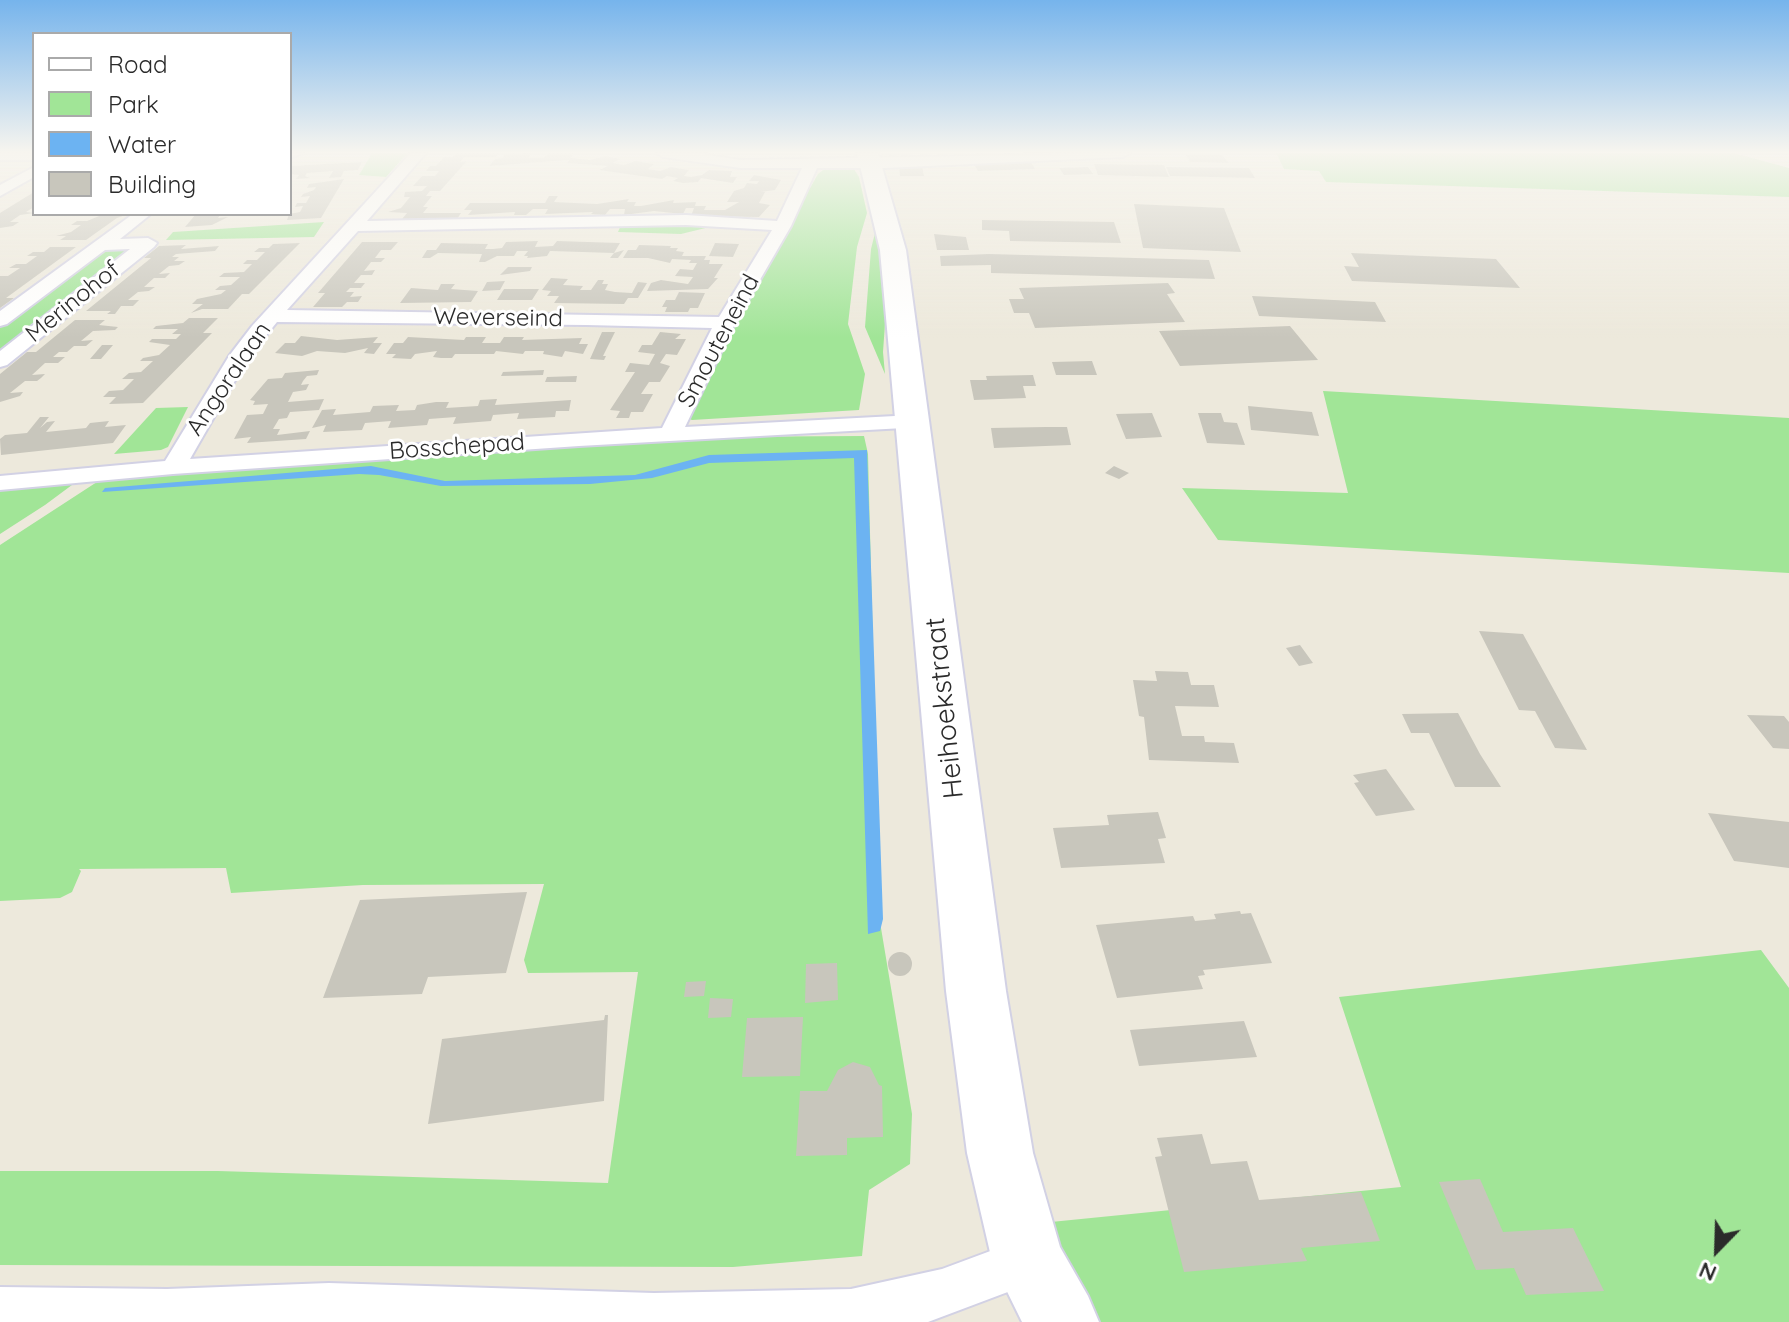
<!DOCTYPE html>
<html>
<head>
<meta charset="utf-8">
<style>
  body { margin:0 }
  #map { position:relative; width:1789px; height:1322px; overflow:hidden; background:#ede9dc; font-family:Quicksand,sans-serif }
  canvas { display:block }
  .legend { position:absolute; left:32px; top:32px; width:260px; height:184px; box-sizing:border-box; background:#fff; border:2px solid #aaa; margin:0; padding:10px 14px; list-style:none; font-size:24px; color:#2b2b2b }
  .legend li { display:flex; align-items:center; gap:16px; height:40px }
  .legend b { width:40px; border:2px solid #aaa }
  .north { position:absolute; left:1677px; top:1210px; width:80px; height:80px; -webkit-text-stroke:6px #fff; paint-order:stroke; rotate:203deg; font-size:22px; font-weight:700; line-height:32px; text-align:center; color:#2b2b2b }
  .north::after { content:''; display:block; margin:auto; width:28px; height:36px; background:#2b2b2b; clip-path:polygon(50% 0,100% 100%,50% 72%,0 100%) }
</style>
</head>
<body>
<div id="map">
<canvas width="1789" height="1322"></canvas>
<ul class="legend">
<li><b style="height:10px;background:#fff"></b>Road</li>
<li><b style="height:22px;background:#a1e597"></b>Park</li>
<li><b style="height:22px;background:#6cb3f2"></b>Water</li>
<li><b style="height:22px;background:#c8c6bc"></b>Building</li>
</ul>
<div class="north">N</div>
</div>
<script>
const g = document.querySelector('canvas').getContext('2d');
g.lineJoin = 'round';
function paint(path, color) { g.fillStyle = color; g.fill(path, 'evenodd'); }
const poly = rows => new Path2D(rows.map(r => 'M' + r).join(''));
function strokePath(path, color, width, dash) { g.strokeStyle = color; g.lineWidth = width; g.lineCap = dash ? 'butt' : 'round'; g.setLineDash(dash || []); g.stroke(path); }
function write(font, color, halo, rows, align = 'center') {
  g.font = font + ' Quicksand,sans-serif'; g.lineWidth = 6; g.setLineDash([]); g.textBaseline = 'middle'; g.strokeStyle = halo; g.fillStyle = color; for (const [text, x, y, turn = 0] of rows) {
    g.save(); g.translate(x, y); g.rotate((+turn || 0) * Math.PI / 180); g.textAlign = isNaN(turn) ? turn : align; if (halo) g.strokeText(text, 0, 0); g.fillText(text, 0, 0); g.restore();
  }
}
const green = poly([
  [372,153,413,153,404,157,386,177,359,175],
  [1276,153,1734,153,1789,168,1789,197,1326,182,1319,171,1284,169],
  [854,169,859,177,867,213,857,247,848,324,865,374,859,410,692,420,680,415,818,174,823,170],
  [880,213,890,253,883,352,885,374,865,327,871,249],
  [324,222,314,237,166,240,173,232],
  [606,224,718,225,681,234,618,232,620,227,605,227],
  [107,246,135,248,0,350,0,327],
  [1323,391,1789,418,1789,573,1218,540,1182,488,1348,493],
  [188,407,168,447,161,450,114,454,156,408],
  [864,436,868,454,880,922,912,1114,910,1164,869,1190,862,1256,733,1267,0,1265,0,1171,218,1171,608,1183,638,972,528,973,524,960,544,884,363,885,231,893,226,868,79,869,81,871,72,892,60,898,0,901,0,545,100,480,362,458,693,437],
  [76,482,45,505,0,534,0,489],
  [1761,950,1789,988,1789,1322,1093,1322,1090,1318,1051,1222,1401,1187,1339,997]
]);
const water = poly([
  [867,450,883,919,880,931,868,934,854,458,709,463,652,478,590,484,441,486,379,475,359,474,102,492,105,488,371,466,445,481,635,475,709,455]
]);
const building = poly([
  [456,153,498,153,496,157,464,157,460,162,467,161,440,191,430,191,426,196,432,196,423,207,428,207,423,213,461,213,457,219,402,219,407,213,388,212,401,208,410,197,404,197,405,192,422,191,427,186,413,186,422,176,435,176,439,171,426,171,430,166,436,166,444,157,453,157],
  [549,153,573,153,571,158,590,160,606,156,620,159,613,163,624,165,635,161,654,164,648,169,660,171,671,167,689,170,684,176,691,177,702,175,709,170,732,171,730,177,737,177,733,183,701,178,698,182,683,183,673,181,678,178,667,176,662,179,599,170,608,166,567,163,569,160,489,166,495,159,502,158,505,154,530,153,529,158,543,158],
  [1186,155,1222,155,1229,163,1190,162],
  [362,162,358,170,344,171,341,177,329,178,333,171,307,173,305,176,310,178,296,179,299,175,290,174,290,166],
  [1031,162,1035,169,978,171,973,163],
  [1094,164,1164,165,1169,177,1098,175],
  [899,166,922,166,924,176,900,176],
  [1088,167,1093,174,1064,175,1059,168],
  [1166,167,1249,168,1255,178,1170,176],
  [754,175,781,180,775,190,761,192,765,192,759,203,770,205,759,217,691,216,694,208,686,208,683,214,654,211,624,215,625,209,610,209,605,215,591,214,593,212,545,214,548,209,533,209,526,215,514,215,515,212,468,215,472,210,464,210,470,203,545,203,549,196,558,196,554,202,597,204,629,199,627,202,636,202,634,206,641,206,674,200,673,203,696,202,695,206,706,206,704,210,725,210,739,202,727,202,734,191,744,188,747,183,757,184,759,181,749,181],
  [344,179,321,218,287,220,289,214,300,212,303,206,295,207,297,203,306,203,310,196,301,197,303,194,314,190,316,187,307,188,309,184],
  [34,192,34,207,26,212,34,213,20,215,10,222,19,222,13,226,0,228,0,213],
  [1134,204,1224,208,1241,252,1143,248],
  [104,214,128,214,117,218,86,240,60,240,66,236,56,236,71,232,81,225,71,225,77,221,87,221],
  [196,214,221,214,218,218,228,217,212,225,185,227],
  [982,220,1114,222,1121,243,1010,241,1009,231,982,230],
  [934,234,966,237,969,250,937,250],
  [538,241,535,247,553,246,557,241,620,243,614,253,624,250,618,258,610,258,614,253,550,251,547,256,527,258,528,256,524,256,528,251,517,251,514,256,497,256,485,262,479,262,482,254,438,253,430,258,422,258,427,250,436,250,441,243,488,244,485,249,493,249,502,248,506,242],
  [362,242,398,242,391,250,381,250,375,258,385,258,381,262,371,262,364,271,375,270,372,275,361,275,354,283,365,283,361,288,350,288,346,292,354,292,350,297,362,296,358,302,347,302,342,307,313,307,325,293,318,293],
  [300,243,249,294,242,294,228,309,202,309,191,313,203,304,192,304,197,299,221,294,226,290,215,290,220,286,231,285,240,277,219,277,224,273,244,272,252,264,243,264,247,260,257,260,265,252,254,252,259,248,269,248,273,244],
  [715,243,739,244,733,257,709,256],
  [186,245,181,249,219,246,215,251,176,254,172,257,179,257,174,261,185,261,179,265,169,266,159,274,170,273,165,278,154,278,144,287,155,287,149,291,138,292,128,300,139,300,133,306,121,306,115,314,107,314,111,311,86,311,151,258,144,258,159,246],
  [639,245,671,246,670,248,678,248,676,251,684,252,682,256,706,256,704,260,710,260,709,264,723,264,714,278,718,278,708,289,647,291,651,283,661,280,688,284,693,277,675,276,680,269,693,270,697,263,689,263,691,260,672,259,670,263,648,258,623,258,628,250,636,250],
  [50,247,76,247,6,298,14,298,0,308,0,276,8,276,20,268,9,268,16,264,26,264,37,256,27,256,33,252,44,252],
  [1351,253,1496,259,1520,288,1352,281,1344,266,1359,267],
  [989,254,1209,260,1215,279,991,273,991,265,941,266,940,256],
  [508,267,532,267,530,271,500,275],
  [551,278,568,279,563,285,583,286,580,290,591,290,598,280,604,280,602,284,608,284,605,290,615,292,632,293,638,282,647,283,638,298,628,298,624,304,554,303,559,296,547,296,551,291,542,290],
  [505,281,500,290,482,291,487,282],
  [1168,283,1175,293,1167,294,1185,322,1035,328,1029,313,1014,313,1009,299,1024,299,1019,288],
  [441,284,455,284,451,289,478,291,471,302,400,303,411,288,438,290],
  [504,289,539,289,532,300,497,300],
  [679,292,705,293,698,308,690,308,688,312,665,312,667,307,662,307,666,300,675,300],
  [1252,296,1375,302,1386,322,1259,316],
  [189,318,218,318,203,333,212,333,143,403,109,404,116,397,103,397,109,391,123,390,134,379,122,379,129,373,141,372,153,361,140,361,143,358,159,355,170,345,149,342,152,339,176,339,181,334,172,334,178,329,153,329,156,326,183,323],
  [75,320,105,320,99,325,118,327,115,330,93,331,81,341,93,340,86,346,74,346,67,352,59,352,53,357,65,357,58,363,45,363,32,375,45,374,41,378,37,381,25,381,10,393,23,392,20,396,0,402,0,374,27,352,36,352],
  [1290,326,1318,360,1180,366,1159,331],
  [602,332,615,332,603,356,606,356,604,360,590,359],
  [660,332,681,334,675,339,686,339,677,355,666,354,660,363,670,366,660,382,649,382,641,394,653,394,643,412,631,412,629,418,616,418,620,411,610,410,635,372,625,372,630,363,649,365,655,354,638,352,642,345,652,345],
  [301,336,337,340,378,337,373,343,382,343,374,354,364,353,368,348,345,353,317,351,302,356,275,353,285,343,295,343],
  [408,337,464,340,466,337,486,337,482,343,500,343,504,337,524,337,522,340,582,338,579,344,588,344,583,354,565,351,562,357,543,354,544,351,525,351,523,354,496,351,494,354,455,354,452,358,441,358,433,357,437,351,415,354,411,359,392,358,396,354,386,354,394,343,403,343],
  [102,345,113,345,101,359,90,359],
  [1092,361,1097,375,1056,375,1052,362],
  [319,370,317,375,307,376,303,381,301,385,309,384,306,390,293,392,288,402,324,399,319,410,290,412,287,418,279,419,273,429,280,429,277,435,310,431,306,439,247,443,251,437,234,439,247,415,263,414,268,404,253,405,255,401,250,400,268,379,282,378,285,373],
  [544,370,543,375,501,376,503,372],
  [1033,375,1036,386,1023,386,1026,398,974,400,970,380,987,380,986,376],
  [577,376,576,382,545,382,547,377],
  [497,399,495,405,571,400,569,411,556,411,555,417,517,419,519,413,493,415,491,421,453,424,456,417,429,419,427,425,388,428,391,421,365,423,362,430,323,432,326,425,312,428,322,410,336,409,333,415,370,412,373,406,399,405,396,411,415,410,417,405,436,402,449,402,446,408,478,406,480,400],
  [1248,406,1312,412,1319,436,1251,430],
  [1152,413,1162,437,1126,439,1116,414],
  [1198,413,1221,413,1224,422,1237,423,1245,445,1207,443],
  [40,417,49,417,40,428,47,422,55,421,46,432,86,428,90,423,109,421,105,427,126,425,113,443,1,455,0,439,5,435,27,433],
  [1046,427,1067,427,1071,445,994,448,991,428],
  [1114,466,1129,473,1119,479,1105,473],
  [1479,631,1523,634,1587,750,1555,748,1535,711,1519,710],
  [1300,645,1313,663,1299,666,1286,648],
  [1155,671,1188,672,1191,685,1214,685,1219,707,1175,706,1182,736,1204,736,1205,742,1234,743,1239,763,1149,760,1144,717,1139,716,1133,680,1157,681],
  [1458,713,1480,754,1501,787,1455,787,1429,733,1411,733,1402,714],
  [1747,715,1784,716,1789,722,1789,749,1773,748],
  [1386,769,1415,810,1376,816,1354,783,1359,782,1353,775],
  [1158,812,1166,838,1158,839,1165,863,1061,868,1053,828,1109,825,1107,815],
  [1708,813,1789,822,1789,868,1734,861],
  [527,892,506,973,428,977,422,994,323,998,360,900],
  [1240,911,1241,914,1251,913,1272,963,1203,970,1205,975,1198,976,1203,989,1117,998,1096,925,1193,916,1195,921,1216,919,1214,914],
  '888 964a12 12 0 1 1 24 0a12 12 0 1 1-24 0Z',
  [837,963,838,1000,805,1003,806,964],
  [706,981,704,996,684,997,686,982],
  [710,998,733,999,731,1017,708,1018],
  [605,1015,608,1015,604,1101,428,1124,442,1039,604,1020],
  [803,1017,800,1076,742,1077,747,1018],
  [1244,1021,1257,1057,1139,1066,1130,1030],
  [853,1062,870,1067,879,1085,882,1086,883,1137,847,1138,847,1155,796,1156,800,1091,827,1091,838,1070],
  [1202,1134,1211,1164,1247,1161,1259,1200,1361,1192,1380,1241,1301,1248,1307,1261,1184,1272,1155,1157,1162,1156,1157,1138],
  [1480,1179,1503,1232,1573,1228,1604,1291,1526,1295,1514,1268,1476,1270,1439,1182]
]);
const street = poly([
  [0,153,34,153,34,160,0,160,0,153],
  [290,153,303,153,290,158,290,153],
  [411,153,426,153,367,221,686,215,777,221,802,168,740,168,663,157,656,153,696,153,740,160,1130,153,1123,157,885,168,817,168,791,226,735,323,685,427,914,415,922,417,925,422,922,427,579,446,173,474,0,490,0,476,165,461,229,356,252,326,411,153],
  [686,225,772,230,719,317,287,310,358,231,686,225],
  [277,322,586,325,712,328,662,428,190,459,248,358,277,322],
  [34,167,34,177,0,196,0,185,34,167],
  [133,214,151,214,120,239,148,238,157,243,154,247,7,365,0,367,0,351,130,249,105,250,7,324,0,326,0,311,133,214],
  [1028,1237,1045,1244,1052,1261,1045,1278,928,1322,0,1322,0,1287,167,1289,329,1283,654,1293,851,1289,942,1269,1028,1237]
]);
const secondary = poly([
  [857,153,878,153,906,250,1006,991,1033,1153,1060,1247,1088,1296,1099,1322,1022,1322,992,1261,967,1153,946,991,880,250,857,153]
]);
const farStreetnames = [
  ["Merinohof",73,302,-39],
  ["Weverseind",498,318,1],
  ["Smouteneind",719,341,-62],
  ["Angoralaan",229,379,-56],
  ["Bosschepad",457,447,-4]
];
const streetNames = [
  ["Heihoekstraat",945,708,-96]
];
paint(green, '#a1e597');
paint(water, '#6cb3f2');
paint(building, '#c8c6bc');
strokePath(street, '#d2d1e4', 4);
strokePath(secondary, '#d2d1e4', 4);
paint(street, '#fff');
paint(secondary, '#fff');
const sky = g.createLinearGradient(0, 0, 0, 338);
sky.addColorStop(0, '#76b4ec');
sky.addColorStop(0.45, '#f7f5ef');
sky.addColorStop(1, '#f7f5ef00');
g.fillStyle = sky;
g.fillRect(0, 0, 1789, 338);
write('24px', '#2b2b2b', '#fff', farStreetnames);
write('28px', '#2b2b2b', '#fff', streetNames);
</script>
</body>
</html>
